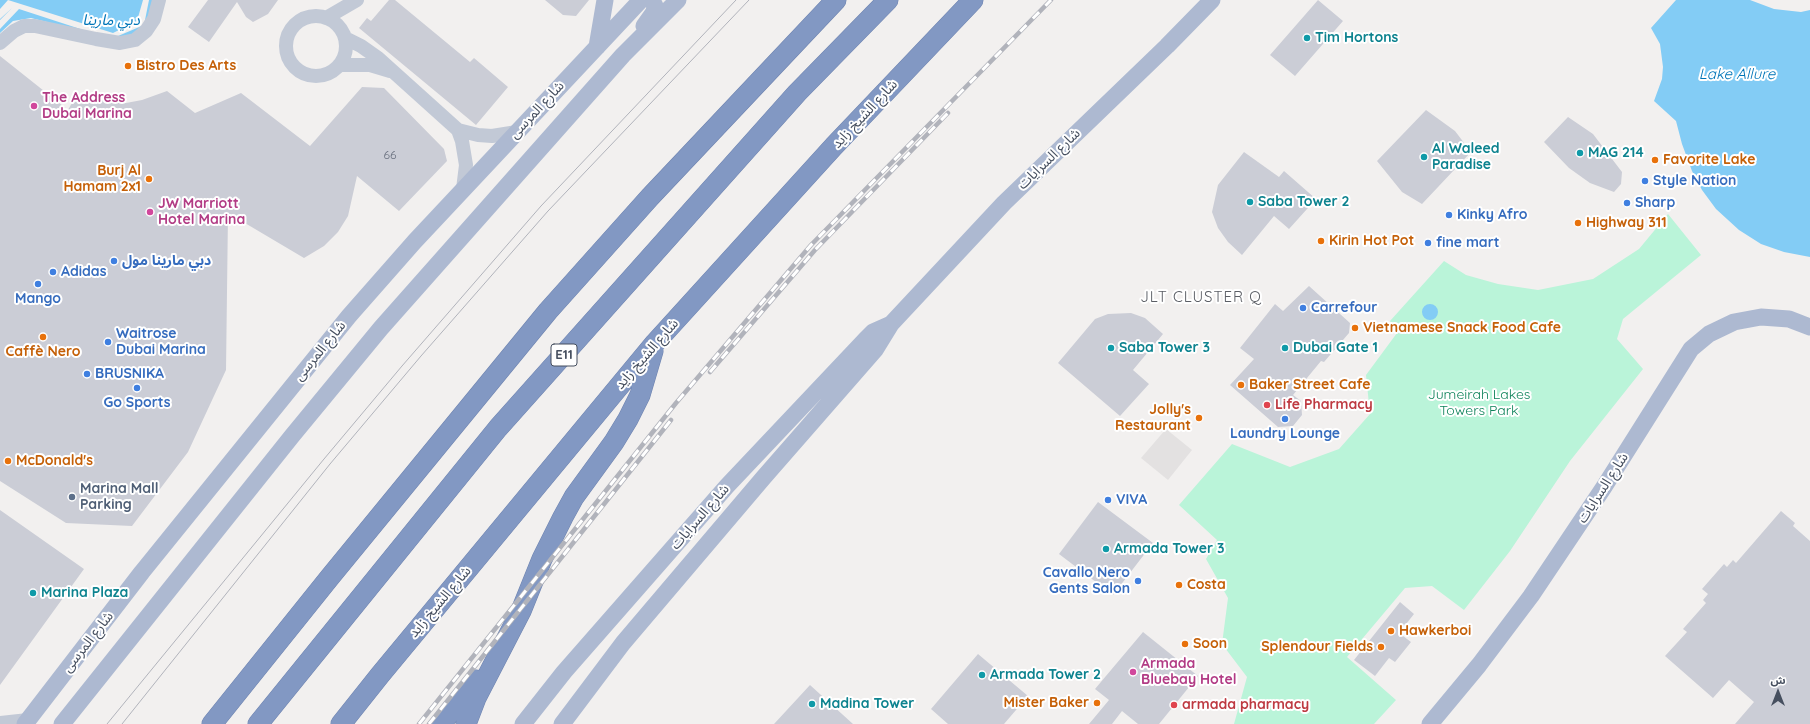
<!DOCTYPE html>
<html>
<head>
<meta charset="utf-8">
<style>
  body { margin:0 }
  #map { position:relative; width:1810px; height:724px; overflow:hidden; background:#f2f0ef; font-family:Quicksand,"Noto Sans Arabic",sans-serif }
  canvas { display:block }
  .north { position:absolute; left:1758px; top:672px; width:40px; height:40px; -webkit-text-stroke:3px #fff; paint-order:stroke; rotate:0deg; font-size:11px; font-weight:700; line-height:16px; text-align:center; color:#464f5f }
  .north::after { content:''; display:block; margin:auto; width:14px; height:18px; background:#464f5f; clip-path:polygon(50% 0,100% 100%,50% 72%,0 100%) }
</style>
</head>
<body>
<div id="map">
<canvas width="1810" height="724"></canvas>
<div class="north">ش</div>
</div>
<script>
const g = document.querySelector('canvas').getContext('2d');
g.lineJoin = 'round';
function paint(path, color) { g.fillStyle = color; g.fill(path, 'evenodd'); }
const poly = rows => new Path2D(rows.map(r => 'M' + r).join(''));
function strokePath(path, color, width, dash) { g.strokeStyle = color; g.lineWidth = width; g.lineCap = dash ? 'butt' : 'round'; g.setLineDash(dash || []); g.stroke(path); }
function write(font, color, halo, rows, align = 'center') {
  g.font = font + ' Quicksand,"Noto Sans Arabic",sans-serif'; g.lineWidth = 4; g.setLineDash([]); g.textBaseline = 'middle'; g.strokeStyle = halo; g.fillStyle = color; for (const [text, x, y, turn = 0] of rows) {
    g.save(); g.translate(x, y); g.rotate((+turn || 0) * Math.PI / 180); g.textAlign = isNaN(turn) ? turn : align; if (halo) g.strokeText(text, 0, 0); g.fillText(text, 0, 0); g.restore();
  }
}
const education = poly([
  [1166,429,1192,450,1168,480,1141,458]
]);
const green = poly([
  [1668,214,1701,255,1623,319,1617,339,1643,369,1570,461,1510,551,1464,610,1432,586,1405,588,1347,657,1396,700,1374,724,1234,724,1247,677,1222,644,1228,598,1206,559,1217,540,1179,505,1232,444,1290,467,1339,449,1370,414,1366,375,1397,333,1390,321,1444,261,1466,275,1498,284,1538,290,1593,279,1639,249]
]);
const water = poly([
  [0,0,154,0,146,26,122,41,31,18,13,21,0,33],
  [1676,0,1750,0,1774,9,1801,12,1810,10,1810,257,1784,252,1761,244,1739,230,1716,209,1702,190,1692,171,1682,144,1676,121,1654,101,1662,79,1663,67,1660,44,1651,28],
  '1422 312a8 8 0 1 1 16 0a8 8 0 1 1-16 0Z'
]);
const pier = poly([
  [8,0,113,33,137,21,143,0,149,0,144,25,111,39,19,9,0,29,0,20,12,8,0,19,0,9]
]);
const building = poly([
  [208,0,278,0,268,14,253,22,246,17,237,2,209,42,188,27],
  [389,0,395,0,470,62,474,58,508,87,476,125,359,28,367,18,371,21],
  [545,0,589,0,576,16,563,15],
  [1318,0,1343,21,1295,76,1270,55],
  [0,56,68,110,77,94,98,100,126,103,142,100,167,91,195,113,241,93,310,146,362,87,384,88,444,149,447,161,399,211,357,176,348,216,338,232,324,246,304,258,228,213,226,370,188,452,132,526,66,523,0,481],
  [1426,110,1455,131,1471,152,1422,204,1402,192,1377,161],
  [1568,117,1593,134,1622,172,1621,184,1614,192,1590,183,1569,168,1544,142],
  [1244,152,1279,177,1284,171,1316,199,1289,229,1274,216,1242,255,1228,242,1218,228,1212,212,1218,185],
  [1309,286,1350,323,1349,333,1324,362,1321,361,1293,395,1301,401,1302,415,1293,426,1278,427,1230,385,1254,359,1240,348,1275,304,1283,311],
  [1131,313,1145,318,1163,334,1133,370,1149,384,1120,416,1058,363,1095,319,1108,314],
  [1098,502,1153,543,1113,595,1059,554],
  [0,510,84,569,0,685],
  [1781,511,1795,523,1793,526,1810,541,1810,724,1735,724,1754,702,1729,680,1713,698,1665,656,1687,632,1683,629,1706,603,1703,600,1708,594,1702,589,1724,564,1727,567,1733,560,1736,563],
  [1400,602,1414,614,1399,633,1411,642,1395,662,1389,658,1375,676,1354,660],
  [1143,632,1198,676,1159,724,1138,724,1122,711,1112,724,1089,724,1109,700,1095,689],
  [978,654,1028,696,1004,724,948,724,931,709],
  [810,685,853,724,774,724]
]);
const minor = poly([
  '286 46a30 30 0 1 1 60 0a30 30 0 1 1-60 0Z',
  [326,18,357,0],
  [345,38,361,46,378,58,458,130,478,135,492,136,517,132],
  [0,43,14,31,24,26,35,26,96,39,120,43,135,40,146,31,154,19,159,0],
  [339,65,370,65,390,71],
  [458,130,462,141,466,165,463,189],
  [0,723,28,720]
]);
const major = poly([
  [644,26,654,12,655,6,652,0],
  [597,47,605,0],
  [25,724,142,572,349,316,415,241,641,0],
  [62,724,292,436,381,328,623,55,678,0],
  [523,724,564,672,727,486,865,340,873,332,891,324],
  [562,724,623,643,764,477,875,350,891,324,1004,203,1167,46,1212,0],
  [1430,724,1479,665,1531,596,1604,487,1691,349,1709,334,1734,322,1761,317,1789,319,1810,327]
]);
const highway = poly([
  [212,724,330,577,548,311,650,197,836,0],
  [258,724,498,428,797,93,888,0],
  [341,724,380,675,655,343,834,146,973,0],
  [441,724,476,680],
  [466,724,476,698,521,611,542,559,563,517,574,497,614,442,628,419,640,395,653,351]
]);
const tram = poly([
  [107,724,324,459,402,366,541,206,736,0],
  [122,724,330,464,421,356,548,211,749,0]
]);
const rail = poly([
  [710,372,815,250,948,113],
  [419,724,676,403,811,245,1051,0],
  [429,724,671,420]
]);
const markers = [
  [1307,38,4,"#0f9aa8"],
  [128,66,4,"#e8710a"],
  [34,106,4,"#d1479c"],
  [1580,153,4,"#0f9aa8"],
  [1424,157,4,"#0f9aa8"],
  [1655,160,4,"#e8710a"],
  [149,179,4,"#e8710a"],
  [1645,181,4,"#3f7fe0"],
  [1250,202,4,"#0f9aa8"],
  [1627,203,4,"#3f7fe0"],
  [150,212,4,"#d1479c"],
  [1449,215,4,"#3f7fe0"],
  [1578,223,4,"#e8710a"],
  [1321,241,4,"#e8710a"],
  [1428,243,4,"#3f7fe0"],
  [114,261,4,"#3f7fe0"],
  [53,272,4,"#3f7fe0"],
  [38,284,4,"#3f7fe0"],
  [1303,308,4,"#3f7fe0"],
  [1355,328,4,"#e8710a"],
  [43,337,4,"#e8710a"],
  [108,342,4,"#3f7fe0"],
  [1111,348,4,"#0f9aa8"],
  [1285,348,4,"#0f9aa8"],
  [87,374,4,"#3f7fe0"],
  [1241,385,4,"#e8710a"],
  [137,388,4,"#3f7fe0"],
  [1267,405,4,"#e0444e"],
  [1199,418,4,"#e8710a"],
  [1285,419,4,"#3f7fe0"],
  [8,461,4,"#e8710a"],
  [72,497,4,"#5c6f8a"],
  [1108,500,4,"#3f7fe0"],
  [1106,549,4,"#0f9aa8"],
  [1138,581,4,"#3f7fe0"],
  [1179,585,4,"#e8710a"],
  [33,593,4,"#0f9aa8"],
  [1391,631,4,"#e8710a"],
  [1185,644,4,"#e8710a"],
  [1381,647,4,"#e8710a"],
  [1133,672,4,"#d1479c"],
  [982,675,4,"#0f9aa8"],
  [1097,703,4,"#e8710a"],
  [812,704,4,"#0f9aa8"],
  [1174,705,4,"#e0444e"]
];
const numberNames = [
  ["66",390,155]
];
const shields = [
  [564,355,26]
];
const shieldNames = [
  ["E11",564,355]
];
const cultureNames = [
  ["Tim Hortons",1315,38],
  ["Al Waleed",1432,149],
  ["Paradise",1432,165],
  ["MAG 214",1588,153],
  ["Saba Tower 2",1258,202],
  ["Saba Tower 3",1119,348],
  ["Dubai Gate 1",1293,348],
  ["Armada Tower 3",1114,549],
  ["Marina Plaza",41,593],
  ["Armada Tower 2",990,675],
  ["Madina Tower",820,704]
];
const foodNames = [
  ["Bistro Des Arts",136,66],
  ["Favorite Lake",1663,160],
  ["Burj Al",141,171,"right"],
  ["Hamam 2x1",141,187,"right"],
  ["Highway 311",1586,223],
  ["Kirin Hot Pot",1329,241],
  ["Vietnamese Snack Food Cafe",1363,328],
  ["Caffè Nero",43,352,"center"],
  ["Baker Street Cafe",1249,385],
  ["Jolly's",1191,410,"right"],
  ["Restaurant",1191,426,"right"],
  ["McDonald's",16,461],
  ["Costa",1187,585],
  ["Hawkerboi",1399,631],
  ["Soon",1193,644],
  ["Splendour Fields",1373,647,"right"],
  ["Mister Baker",1089,703,"right"]
];
const hotelNames = [
  ["The Address",42,98],
  ["Dubai Marina",42,114],
  ["JW Marriott",158,204],
  ["Hotel Marina",158,220],
  ["Armada",1141,664],
  ["Bluebay Hotel",1141,680]
];
const streetNames = [
  ["شارع المرسى",537,110,-47],
  ["شارع الشيخ زايد",865,114,-47],
  ["شارع السرايات",1049,159,-44],
  ["شارع المرسى",320,351,-51],
  ["شارع الشيخ زايد",647,354,-49],
  ["شارع السرايات",1603,488,-57],
  ["شارع السرايات",700,517,-49],
  ["شارع الشيخ زايد",440,602,-50],
  ["شارع المرسى",88,642,-52]
];
const shopNames = [
  ["Style Nation",1653,181],
  ["Sharp",1635,203],
  ["Kinky Afro",1457,215],
  ["fine mart",1436,243],
  ["دبي مارينا مول",122,261],
  ["Adidas",61,272],
  ["Mango",38,299,"center"],
  ["Carrefour",1311,308],
  ["Waitrose",116,334],
  ["Dubai Marina",116,350],
  ["BRUSNIKA",95,374],
  ["Go Sports",137,403,"center"],
  ["Laundry Lounge",1285,434,"center"],
  ["VIVA",1116,500],
  ["Cavallo Nero",1130,573,"right"],
  ["Gents Salon",1130,589,"right"]
];
const parkNames = [
  ["Jumeirah Lakes",1479,395],
  ["Towers Park",1479,411]
];
const healthNames = [
  ["Life Pharmacy",1275,405],
  ["armada pharmacy",1182,705]
];
const serviceNames = [
  ["Marina Mall",80,489],
  ["Parking",80,505]
];
const waterNames = [
  ["دبي مارينا",111,20],
  ["Lake Allure",1737,74]
];
const neighbourhoodNames = [
  ["JLT CLUSTER Q",1201,297]
];
paint(education, '#e3e1e1');
paint(green, '#baf4d9');
paint(water, '#83ccf5');
paint(pier, '#f2f0ef');
paint(building, '#cbcdd6');
strokePath(highway, '#6e83af', 21);
strokePath(minor, '#c2c9d6', 14);
strokePath(major, '#adb9d1', 17);
strokePath(highway, '#8298c3', 20);
strokePath(tram, '#b1b3bb', 1);
strokePath(rail, '#b1b3bb', 4.5);
strokePath(rail, '#fff', 3, [9]);
for (const [x, y, r, color] of markers) { const dot = new Path2D(); dot.arc(x, y, r, 0, 2 * Math.PI); g.fillStyle = color; g.fill(dot); strokePath(dot, '#fff', 1.5); }
write('12px', '#676e7d', null, numberNames);
for (const [x, y, w] of shields) { const box = new Path2D(); box.roundRect(x - w / 2, y - 11, w, 22, 3); g.fillStyle = '#fff'; g.fill(box); strokePath(box, '#464f5f', 1); }
write('bold 13px', '#464f5f', null, shieldNames);
write('bold 14px', '#0d838f', '#fff', cultureNames, 'left');
write('bold 14px', '#c56008', '#fff', foodNames, 'left');
write('bold 14px', '#b23c85', '#fff', hotelNames, 'left');
write('14px', '#464f5f', '#fff', streetNames);
write('bold 14px', '#366cbe', '#fff', shopNames, 'left');
write('14px', '#0e835a', '#fff', parkNames);
write('bold 14px', '#be3a42', '#fff', healthNames, 'left');
write('bold 14px', '#4e5e75', '#fff', serviceNames, 'left');
write('italic 15px', '#0075b8', '#fff', waterNames);
g.letterSpacing = '1px';
write('15px', '#5b5e65', '#fff', neighbourhoodNames);
g.letterSpacing = '0px';
</script>
</body>
</html>
